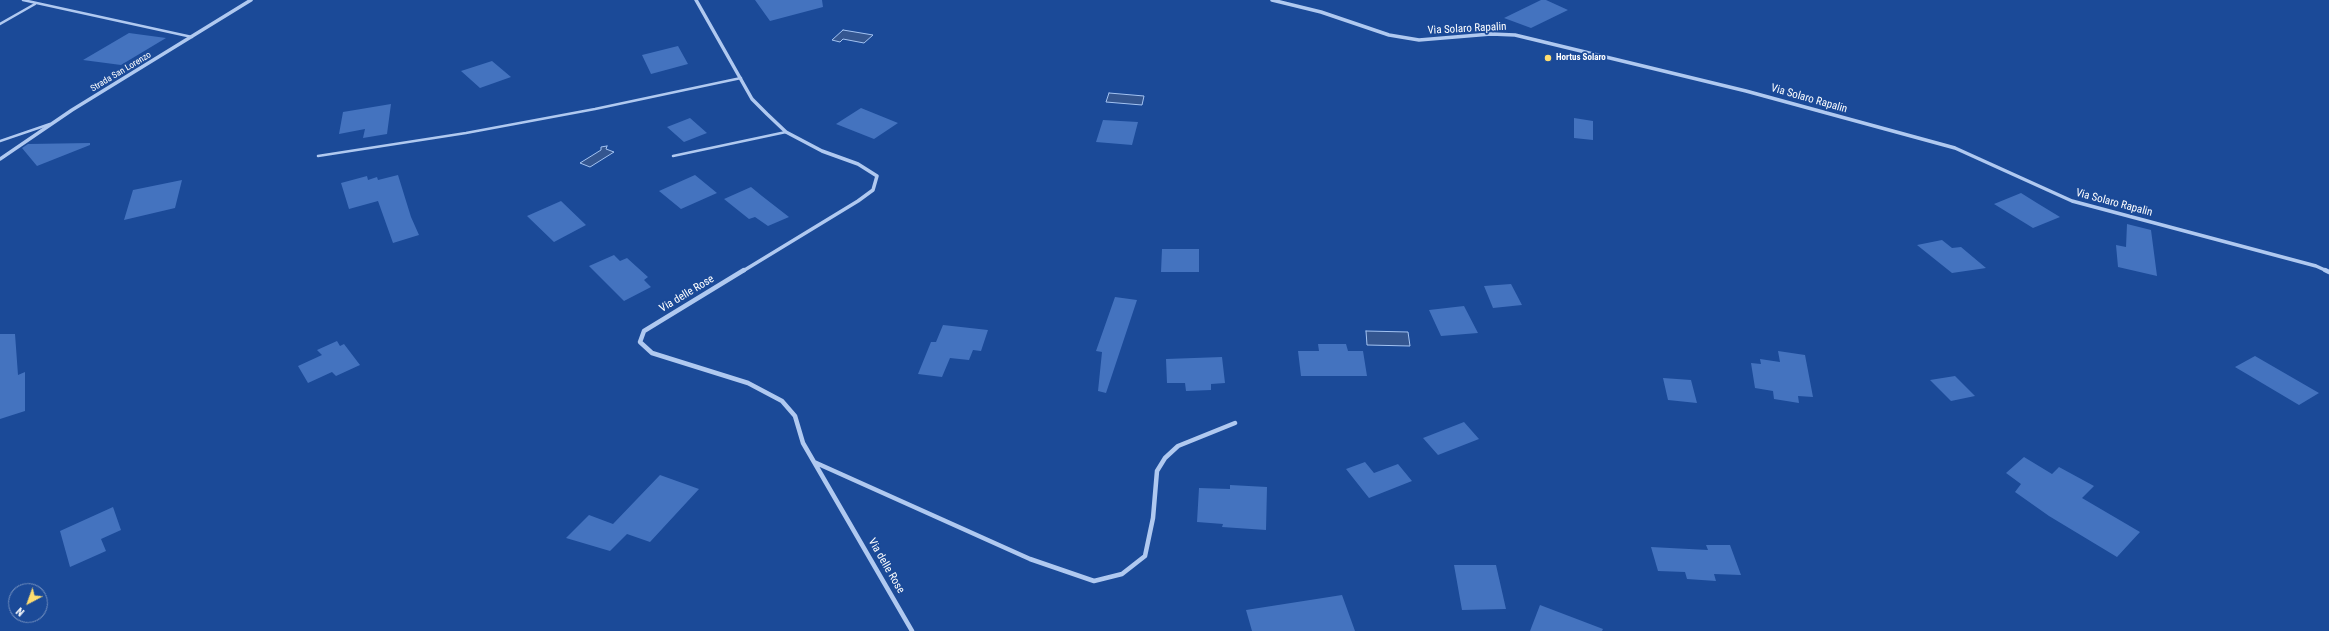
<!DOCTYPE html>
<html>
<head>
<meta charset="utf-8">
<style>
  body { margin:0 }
  #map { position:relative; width:2329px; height:631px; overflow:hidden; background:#1b4a98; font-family:"Roboto Condensed",sans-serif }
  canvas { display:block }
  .north { position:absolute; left:8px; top:583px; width:40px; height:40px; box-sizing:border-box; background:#1b4a98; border:1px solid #7692c1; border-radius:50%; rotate:221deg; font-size:11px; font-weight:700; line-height:16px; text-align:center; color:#fff }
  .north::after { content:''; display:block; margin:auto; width:14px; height:18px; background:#ffdd6f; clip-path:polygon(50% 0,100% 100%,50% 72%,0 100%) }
</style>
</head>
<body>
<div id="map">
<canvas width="2329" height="631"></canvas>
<div class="north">N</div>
</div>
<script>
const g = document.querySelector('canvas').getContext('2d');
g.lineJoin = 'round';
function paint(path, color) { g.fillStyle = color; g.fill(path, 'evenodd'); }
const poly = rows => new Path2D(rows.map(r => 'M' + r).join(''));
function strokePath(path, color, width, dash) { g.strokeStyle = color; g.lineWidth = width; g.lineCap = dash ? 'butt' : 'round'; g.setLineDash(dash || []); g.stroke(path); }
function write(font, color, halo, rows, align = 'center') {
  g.font = font + ' "Roboto Condensed",sans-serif'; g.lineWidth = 3.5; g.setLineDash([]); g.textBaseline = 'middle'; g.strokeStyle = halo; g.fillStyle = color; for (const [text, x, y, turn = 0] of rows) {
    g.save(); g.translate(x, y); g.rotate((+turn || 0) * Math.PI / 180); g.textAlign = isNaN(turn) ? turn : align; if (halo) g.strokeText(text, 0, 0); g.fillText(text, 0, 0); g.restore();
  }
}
const water = poly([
  [843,30,873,35,864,43,843,39,840,42,832,40,843,30],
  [1109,93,1144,96,1142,105,1106,102,1109,93],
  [607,146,606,149,614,152,590,167,580,163,601,150,601,147,607,146],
  [1366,331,1408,332,1410,346,1367,345,1366,331]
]);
const building = poly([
  [755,0,822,0,823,7,770,21],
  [1541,0,1546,0,1568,10,1531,28,1504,18],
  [129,33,166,38,121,65,83,60],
  [678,46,688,64,651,74,642,55],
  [492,61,511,77,480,88,461,71],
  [391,104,387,134,363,138,365,129,339,134,343,112],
  [861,108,898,123,874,139,836,124],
  [690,118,707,133,684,142,667,127],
  [1574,118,1593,121,1593,140,1574,138],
  [1103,120,1138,122,1132,145,1096,142],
  [90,143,90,145,37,166,22,148,28,144],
  [398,175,411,217,419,235,393,243,378,201,349,209,341,183,367,176,368,180,377,177,378,180],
  [695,175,717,193,681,209,659,191],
  [182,180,175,208,124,220,133,190],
  [751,187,762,196,789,217,768,226,755,217,749,219,724,199],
  [2021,193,2037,203,2060,217,2033,228,1994,204],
  [561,201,586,225,554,242,527,216],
  [2127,224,2151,230,2157,276,2118,267,2116,245,2126,247],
  [1942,240,1952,248,1961,247,1986,268,1952,273,1917,245],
  [1162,249,1199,249,1199,272,1161,272],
  [614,255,620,261,627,258,648,277,644,280,651,287,624,301,589,266],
  [1511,284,1522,305,1493,308,1484,286],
  [1115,297,1137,300,1106,393,1098,391,1102,352,1096,351],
  [1464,306,1478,333,1441,336,1429,310],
  [943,325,988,330,981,351,973,350,969,360,950,358,942,377,918,374,931,342,936,342],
  [0,334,15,334,18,375,25,372,25,411,0,419],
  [337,341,340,346,344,344,360,365,336,376,332,372,308,383,298,366,322,355,317,350],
  [1318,344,1346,344,1348,351,1363,351,1367,376,1301,376,1298,351,1319,351],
  [1778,351,1805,355,1813,397,1798,396,1799,403,1774,399,1773,391,1755,388,1751,363,1761,364,1760,359,1780,362],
  [2255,356,2319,393,2299,405,2235,367],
  [1222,357,1225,383,1211,384,1211,390,1186,391,1185,383,1167,383,1166,359],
  [1955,376,1975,396,1951,401,1930,380],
  [1663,378,1691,380,1697,403,1668,400],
  [1464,422,1479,439,1438,455,1423,438],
  [2024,457,2052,474,2059,467,2094,486,2082,498,2140,532,2117,557,2049,516,2015,492,2021,484,2006,473],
  [1365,462,1374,473,1398,464,1412,481,1369,498,1346,469],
  [660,475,699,489,650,542,627,534,610,551,566,538,589,515,613,524],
  [1230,485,1267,487,1266,530,1222,527,1223,524,1197,522,1199,488,1230,489],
  [113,507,121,530,101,539,106,551,70,567,60,531],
  [1706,545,1730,545,1741,575,1714,574,1716,581,1687,579,1685,572,1658,571,1651,547,1708,550],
  [1454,565,1496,565,1506,609,1462,610],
  [1342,595,1355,631,1252,631,1246,610],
  [1540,605,1603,629,1602,631,1530,631]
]);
const lane = poly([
  [23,0,192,37],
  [0,24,35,4],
  [0,141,50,124],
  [318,156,466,133,595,109,741,78],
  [673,156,786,132]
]);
const streetFar1 = poly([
  [696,0,752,99,767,114,786,132,822,151,858,164,877,176,873,190,858,201,743,271],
  [1272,0,1321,12,1389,35,1419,40,1491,34,1515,35,1746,91,1955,148,2072,201,2316,266,2327,271],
  [0,159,72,110,251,0]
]);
const street = poly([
  [744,270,644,331,640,342,652,353,748,383,782,401,795,416,803,443,912,631],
  [2325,270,2329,272],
  [814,462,1030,559,1094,581,1122,574,1145,556,1153,518,1157,471,1165,458,1178,446,1235,423]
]);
const markers = [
  [1548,58,4,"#ffdd6f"]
];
const farPoinames = [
  ["Hortus Solaro",1556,58]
];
const farStreetnames = [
  ["Strada San Lorenzo",121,72,-31]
];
const streetNames = [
  ["Via Solaro Rapalin",1467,29,-3],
  ["Via Solaro Rapalin",1809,99,16],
  ["Via Solaro Rapalin",2114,203,15],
  ["Via delle Rose",687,294,-31],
  ["Via delle Rose",886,566,60]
];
paint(water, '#345690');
strokePath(water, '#a3c3f2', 1);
paint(building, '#4473bf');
strokePath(lane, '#b0c9f0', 2.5);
strokePath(streetFar1, '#b0c9f0', 3.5);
strokePath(street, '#b0c9f0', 4.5);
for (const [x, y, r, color] of markers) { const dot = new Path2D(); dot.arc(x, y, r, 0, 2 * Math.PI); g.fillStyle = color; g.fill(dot); strokePath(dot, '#1b4a98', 1.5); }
write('bold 9px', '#fff', '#1b4a98', farPoinames, 'left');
write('9px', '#fff', '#1b4a98', farStreetnames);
write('11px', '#fff', '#1b4a98', streetNames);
</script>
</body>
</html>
